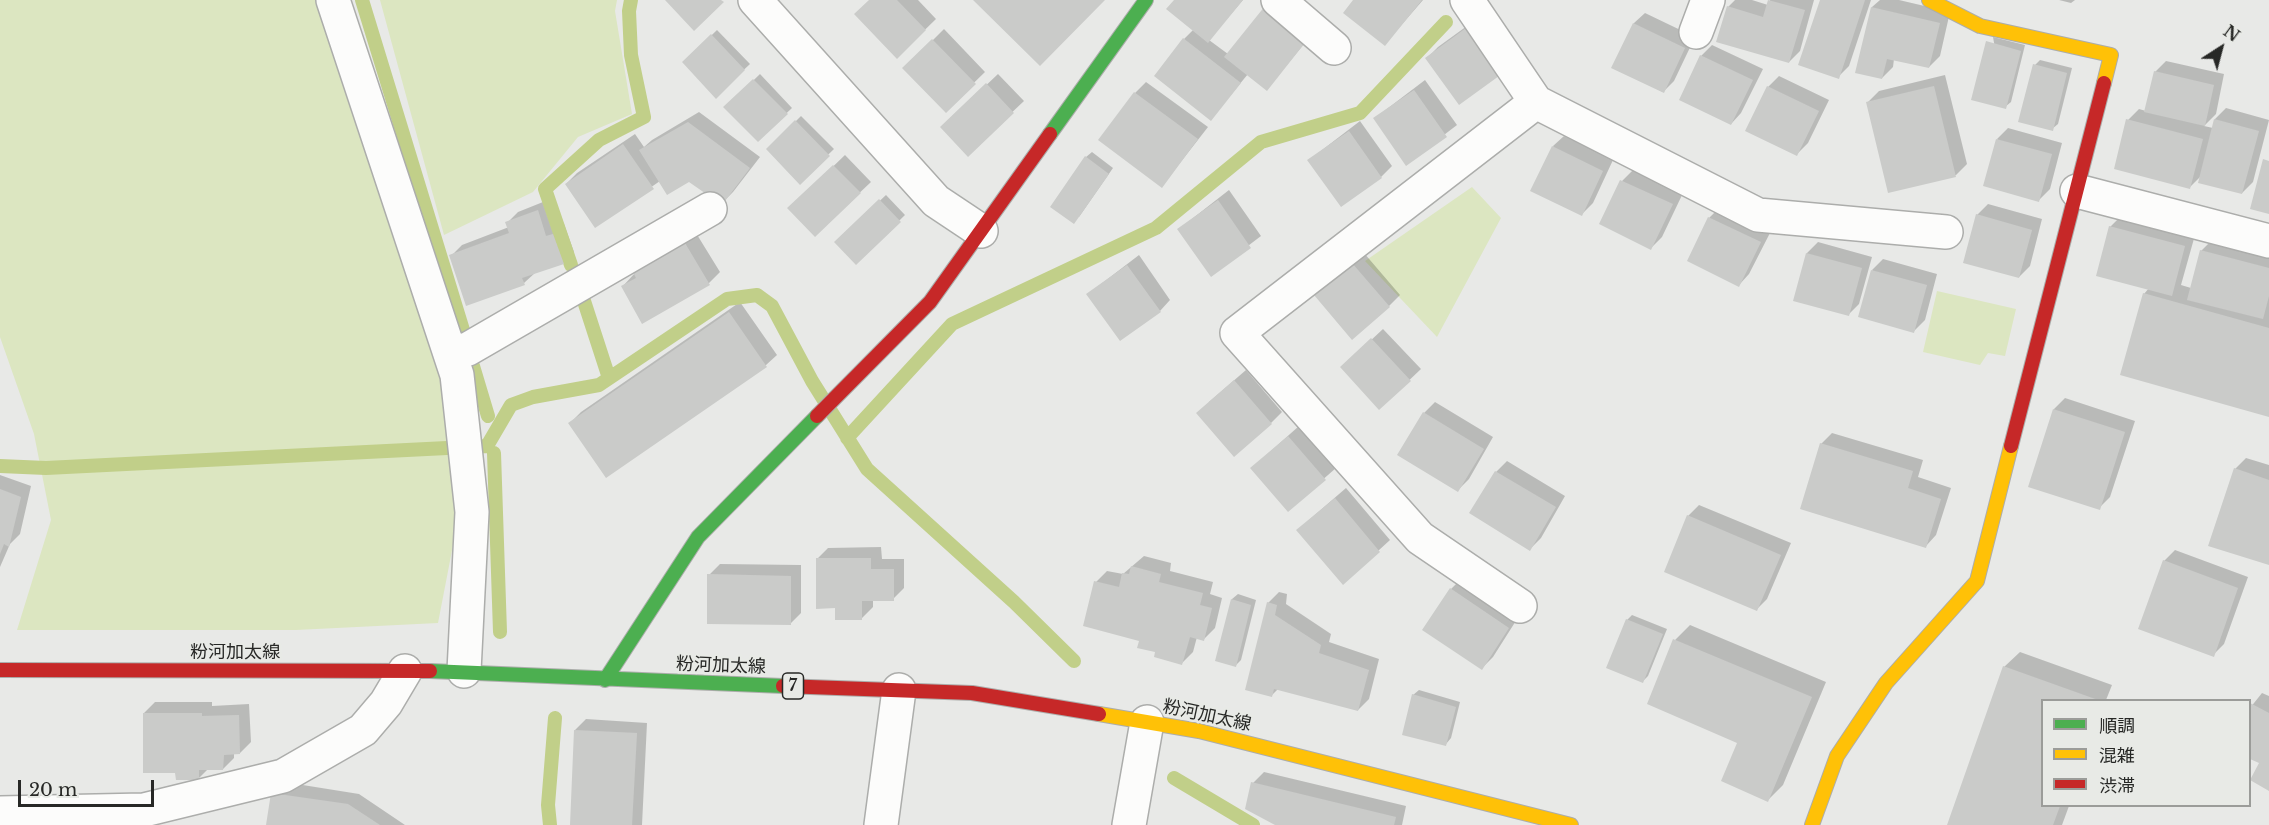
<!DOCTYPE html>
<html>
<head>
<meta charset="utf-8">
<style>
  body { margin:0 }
  #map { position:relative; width:2269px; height:825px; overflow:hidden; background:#e8e9e7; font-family:"Libre Baskerville","Noto Sans JP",serif }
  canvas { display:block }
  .legend { position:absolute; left:2041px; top:699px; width:210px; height:108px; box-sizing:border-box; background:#e8eae6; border:2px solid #9b9c99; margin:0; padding:8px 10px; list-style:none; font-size:18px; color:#272826 }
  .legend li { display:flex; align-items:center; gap:12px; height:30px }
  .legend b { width:30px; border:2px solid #9b9c99 }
  .north { position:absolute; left:2191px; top:18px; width:60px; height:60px; -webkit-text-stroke:4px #e8eae6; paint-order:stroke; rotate:36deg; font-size:16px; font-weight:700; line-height:24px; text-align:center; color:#272826 }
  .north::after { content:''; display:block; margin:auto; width:21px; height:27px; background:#272826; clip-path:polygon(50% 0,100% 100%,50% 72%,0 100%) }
  .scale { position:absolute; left:18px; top:780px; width:136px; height:27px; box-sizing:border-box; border:3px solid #272826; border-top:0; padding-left:8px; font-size:18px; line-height:21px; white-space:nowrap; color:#272826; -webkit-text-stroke:4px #e8eae6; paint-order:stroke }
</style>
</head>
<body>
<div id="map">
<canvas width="2269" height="825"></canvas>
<ul class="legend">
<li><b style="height:8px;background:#4caf50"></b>順調</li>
<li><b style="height:8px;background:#ffc107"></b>混雑</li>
<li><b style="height:8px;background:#c62828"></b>渋滞</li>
</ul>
<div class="north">N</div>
<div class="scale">20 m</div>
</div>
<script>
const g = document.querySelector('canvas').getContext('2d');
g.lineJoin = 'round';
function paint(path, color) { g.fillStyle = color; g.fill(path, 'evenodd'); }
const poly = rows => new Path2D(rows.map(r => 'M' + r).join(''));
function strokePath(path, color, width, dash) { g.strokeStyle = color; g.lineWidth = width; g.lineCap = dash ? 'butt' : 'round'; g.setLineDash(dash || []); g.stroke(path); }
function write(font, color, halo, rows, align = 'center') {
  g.font = font + ' "Libre Baskerville","Noto Sans JP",serif'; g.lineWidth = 5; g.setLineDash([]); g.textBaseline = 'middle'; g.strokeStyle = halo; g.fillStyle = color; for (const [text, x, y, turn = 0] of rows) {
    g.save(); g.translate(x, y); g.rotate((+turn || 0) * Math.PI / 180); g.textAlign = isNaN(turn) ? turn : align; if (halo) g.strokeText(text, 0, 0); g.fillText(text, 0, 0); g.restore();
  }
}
const green = poly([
  [0,0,319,0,444,377,460,509,438,623,296,630,17,630,51,520,34,434,0,337],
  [380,0,617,0,615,11,632,114,578,137,533,192,444,235],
  [1472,187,1501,218,1437,337,1365,261],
  [1937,291,2016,309,2005,356,1988,353,1980,365,1923,352]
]);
const shadow = poly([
  [870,0,918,0,936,19,897,57],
  [1176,0,1243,0,1209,40,1228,54,1318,27,1267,89,1248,74,1211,119,1184,39,1194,29],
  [1355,0,1423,0,1385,44],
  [1735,0,1752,0,1768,5,1770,0,1814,0,1800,51,1789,62,1728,7],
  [1821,0,1871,0,1849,66,1838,77],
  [1880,0,1899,0,1950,12,1940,56,1929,67,1894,59,1893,67,1882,78,1857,72,1872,7],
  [2059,0,2075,0,2071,3],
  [1645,13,1695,37,1674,81,1663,92,1613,67,1634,23],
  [1478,18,1509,64,1427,58,1438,47],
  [944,29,985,72,946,110,905,68],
  [717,30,750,64,716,96,684,62],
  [1993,37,2025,45,2011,102,2005,107],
  [1712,45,1763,69,1741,113,1731,124,1701,56],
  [2040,60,2072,68,2058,124,2052,129,2035,65],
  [2166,61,2224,74,2216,114,2204,126,2213,128,2215,119,2226,108,2269,120,2253,182,2242,193,2201,176,2190,187,2128,120,2139,109,2146,111,2155,72],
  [760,74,792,108,758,140,726,107],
  [998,74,1024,101,968,154,942,127],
  [1945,75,1967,164,1956,175,1889,191,1868,102,1879,91],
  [1779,76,1829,100,1808,143,1797,154,1768,87],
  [1425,80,1457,125,1406,164,1375,118],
  [1146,82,1208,127,1162,186,1135,93],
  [699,112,760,157,733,192,722,203,689,180,660,181,595,226,566,184,577,173,635,134,644,147,652,140],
  [801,116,834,149,800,182,768,149],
  [1360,121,1392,166,1381,177,1309,160],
  [2008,128,2062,143,2050,189,2039,200,1997,139],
  [1564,136,1613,160,1593,203,1582,214,1553,146],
  [1092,152,1113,168,1079,217,1086,157],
  [845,155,871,182,815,235,790,208],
  [1633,170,1683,193,1662,237,1651,248,1601,224,1622,181],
  [1229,190,1261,236,1211,274,1179,229],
  [886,195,905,215,856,263,836,242],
  [548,200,557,226,564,224,574,252,563,263,536,272,524,283,451,256,462,245,509,227,507,223,518,212],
  [1988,204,2042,219,2030,266,2019,277,1977,215],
  [1720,207,1771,231,1749,274,1739,285,1709,218],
  [2121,216,2195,235,2181,285,2191,288,2201,251,2212,240,2269,254,2269,415,2144,294,2149,288,2110,227],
  [696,233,720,272,709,283,623,286,646,261],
  [1818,242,1872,257,1859,304,1848,315,1795,300,1807,253],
  [1364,253,1400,295,1389,306,1316,295],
  [1139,255,1170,300,1160,311,1088,294],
  [1883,259,1937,274,1925,320,1914,331,1872,270],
  [740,302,777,355,766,365,607,476,570,423,581,412],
  [1383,329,1421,369,1380,408,1353,357],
  [1246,370,1282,412,1271,423,1209,402],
  [2065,398,2135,421,2110,497,2099,508,2030,486,2054,409],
  [1435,402,1493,437,1469,479,1458,490,1424,413],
  [1299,426,1336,468,1288,510,1263,458],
  [1832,433,1923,460,1918,477,1951,488,1936,535,1926,546,1821,444],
  [2246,458,2269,465,2269,564,2235,469],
  [1507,461,1565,496,1541,538,1530,549,1496,472],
  [0,475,31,486,20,534,10,544,0,567],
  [1346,488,1390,540,1343,583,1309,520],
  [1699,505,1791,543,1767,599,1756,610,1688,516],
  [881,547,882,559,904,559,904,588,893,599,873,599,873,607,862,618,817,559,828,548],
  [2175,550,2248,577,2224,644,2213,655,2164,561],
  [1144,556,1171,563,1170,571,1213,582,1210,594,1222,598,1215,628,1204,639,1197,637,1193,652,1182,663,1157,651,1141,639,1096,582,1107,571,1123,574],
  [720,564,801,565,801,613,790,624,709,575],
  [1462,578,1519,616,1493,657,1482,668,1451,589],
  [1279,592,1287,594,1286,604,1331,634,1329,642,1379,659,1369,699,1358,710,1278,689,1272,695,1268,603],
  [1238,594,1256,600,1241,660,1236,665,1217,660,1232,599],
  [1632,615,1667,629,1648,676,1643,681,1627,620],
  [1690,625,1826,682,1783,785,1768,800,1739,742,1675,640],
  [2020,652,2112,685,2106,700,2042,700,2042,806,2069,806,2062,825,1948,825,2004,667],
  [1419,690,1460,702,1451,738,1446,744,1413,695],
  [2262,693,2269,696,2269,789,2261,763,2250,757,2250,708],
  [155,702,212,702,212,706,249,704,251,742,240,753,234,753,234,758,223,769,208,769,199,778,177,772,144,713],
  [586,719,647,723,642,825,571,825,575,730],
  [1264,772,1406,806,1402,825,1278,825,1253,783],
  [284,782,359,794,405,825,268,825,273,793]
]);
const stream = poly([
  [362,0,463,330],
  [571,265,545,189,599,140,644,117,631,55,629,11,631,0],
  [584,301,609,378],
  [473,366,488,416],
  [847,438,952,324,1156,228,1261,142,1360,113,1446,22],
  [494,453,500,632],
  [0,466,46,468,487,446,511,405,533,397,599,385,727,299,757,295,772,306,812,381,867,469,1014,602,1074,661],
  [1174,778,1253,825],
  [550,825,548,805,555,718]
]);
const building = poly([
  [665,0,721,0,724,2,694,31],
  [869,0,897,0,926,30,897,59,854,14],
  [973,0,1105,0,1040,66],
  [1174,0,1243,0,1208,43,1166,9],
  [1353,0,1422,0,1385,46,1343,13],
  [1768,0,1805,10,1789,63,1716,42,1727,6,1763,17],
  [1820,0,1865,0,1839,79,1798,65],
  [1265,6,1308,39,1267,91,1224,57],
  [1871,7,1940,23,1929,68,1887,59,1882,79,1855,73],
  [1633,23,1685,48,1664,93,1611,68],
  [1466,28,1499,76,1459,105,1425,58],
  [711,34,745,70,716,99,682,62],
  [1183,38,1241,83,1211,121,1154,76],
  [932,39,976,84,946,113,902,68],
  [1986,41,2021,51,2006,109,1971,100],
  [1700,55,1753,80,1731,125,1679,100],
  [2033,64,2067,73,2053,131,2018,122],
  [2154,71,2214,85,2205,126,2144,112],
  [753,79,788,114,758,142,723,107],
  [986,83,1014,113,968,157,940,127],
  [1767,86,1819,111,1797,156,1745,131],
  [1934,86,1956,177,1888,193,1866,102],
  [1414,90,1447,137,1406,166,1373,118],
  [1134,92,1198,139,1162,188,1098,140],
  [2126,119,2203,139,2190,189,2114,169],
  [2214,119,2259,131,2242,194,2198,183],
  [795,120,830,156,800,185,766,149],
  [688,122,750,168,722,205,689,182,667,195,639,150],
  [1349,131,1382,178,1341,207,1307,160],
  [1996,139,2052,154,2039,202,1983,186],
  [623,144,654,189,595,228,565,184],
  [1552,146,1603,171,1582,216,1530,191],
  [1085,156,1109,174,1074,224,1050,207],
  [2263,159,2269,161,2269,214,2250,209],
  [833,165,861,193,815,237,787,208],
  [1620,180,1673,204,1651,250,1599,224],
  [879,199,901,222,856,265,834,242],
  [1218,200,1251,248,1211,277,1177,229],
  [538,210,546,236,553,234,564,264,522,278,525,285,466,306,449,255,509,233,505,222],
  [1976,214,2032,230,2019,278,1963,263],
  [1708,217,1761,242,1739,287,1687,261],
  [2109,226,2185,246,2172,296,2096,276],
  [685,243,710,285,642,324,621,286,636,278,633,272],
  [2200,250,2269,268,2269,296,2263,319,2187,300],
  [1806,253,1862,268,1849,316,1793,301],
  [1352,263,1390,307,1352,340,1314,295],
  [1127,265,1161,312,1120,341,1086,294],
  [1871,270,1927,285,1914,333,1858,317],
  [2143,293,2269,328,2269,417,2120,375],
  [729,312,767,367,606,478,568,423],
  [1371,338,1411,381,1379,410,1340,367],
  [1234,380,1272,424,1234,457,1196,413],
  [2053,409,2125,432,2100,510,2028,487],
  [1423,412,1484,449,1458,492,1397,455],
  [1288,436,1326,480,1288,512,1250,468],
  [1820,443,1913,471,1908,488,1941,499,1926,548,1800,509],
  [2234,468,2269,480,2269,565,2208,546],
  [1495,471,1556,507,1530,551,1469,513],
  [0,489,21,497,9,547,4,544,0,554],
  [1335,498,1380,552,1343,585,1296,530],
  [1687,515,1781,555,1757,611,1664,572],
  [816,558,871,558,871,569,894,569,894,601,862,601,862,620,835,620,835,608,816,609],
  [2163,560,2238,588,2214,657,2138,629],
  [1131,566,1161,574,1159,582,1203,593,1200,605,1212,608,1204,641,1190,637,1182,665,1154,657,1155,652,1137,648,1139,641,1083,626,1094,581,1119,587,1122,573,1129,574],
  [707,574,791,576,791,625,707,624],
  [1450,588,1509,628,1482,670,1422,630],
  [1231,599,1251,605,1236,667,1215,661],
  [1267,602,1277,605,1275,615,1321,645,1319,653,1369,670,1358,711,1274,689,1272,697,1245,690],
  [1626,619,1663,634,1643,683,1606,668],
  [1673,639,1812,697,1768,802,1721,781,1737,743,1647,704],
  [2003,666,2098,700,2042,700,2042,806,2060,806,2053,825,1947,825],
  [1412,694,1456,707,1446,746,1402,735],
  [2250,703,2269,713,2269,791,2250,780,2259,763,2250,759],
  [143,713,202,713,202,716,239,715,240,754,224,755,223,770,199,770,199,780,176,780,175,773,143,773],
  [574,730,637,733,632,825,570,825],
  [1251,782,1396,817,1394,825,1275,825,1245,809],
  [271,793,348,804,380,825,266,825]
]);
const street = poly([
  [333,0,457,375,472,512,464,671],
  [755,0,936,201,981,231],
  [1278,0,1334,48],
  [1467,0,1536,102,1758,215,1946,232],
  [1696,32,1708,0],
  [2077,191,2269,241],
  [450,354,468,349,710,209],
  [1520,606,1420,538,1237,333,1536,102],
  [0,813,144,810,283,776,363,730,386,703,405,671],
  [881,825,899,690],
  [1129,825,1147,722]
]);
const fast = poly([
  [1050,134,1146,0],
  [430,671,783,686],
  [605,680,698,537,817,416]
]);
const slow = poly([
  [1929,0,1980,26,2111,55,2104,83],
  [1099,714,1199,731,1571,825],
  [1812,825,1837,756,1886,683,1977,581,2011,446]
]);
const jam = poly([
  [817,416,930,302,1050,134],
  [2011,446,2104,83],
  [0,670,430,671],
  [783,686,972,693,1099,714]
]);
const shields = [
  [793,686,21]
];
const shieldNames = [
  ["7",793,686]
];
const streetNames = [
  ["粉河加太線",235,653],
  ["粉河加太線",721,666,2],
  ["粉河加太線",1207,716,12]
];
paint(green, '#dce6c1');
paint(shadow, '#0003');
strokePath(stream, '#c1cf89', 14);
paint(building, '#cacbc9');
strokePath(street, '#acadab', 36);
strokePath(fast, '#acadab', 16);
strokePath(slow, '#acadab', 16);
strokePath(jam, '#acadab', 16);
strokePath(street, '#fcfcfb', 33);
strokePath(fast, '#4caf50', 14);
strokePath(slow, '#ffc107', 14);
strokePath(jam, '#c62828', 14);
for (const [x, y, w] of shields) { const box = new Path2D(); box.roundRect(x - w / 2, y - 13, w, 26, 4.5); g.fillStyle = '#e8eae6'; g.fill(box); strokePath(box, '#272826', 1.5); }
write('bold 16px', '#272826', null, shieldNames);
write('18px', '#272826', '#e8eae6', streetNames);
</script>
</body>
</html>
